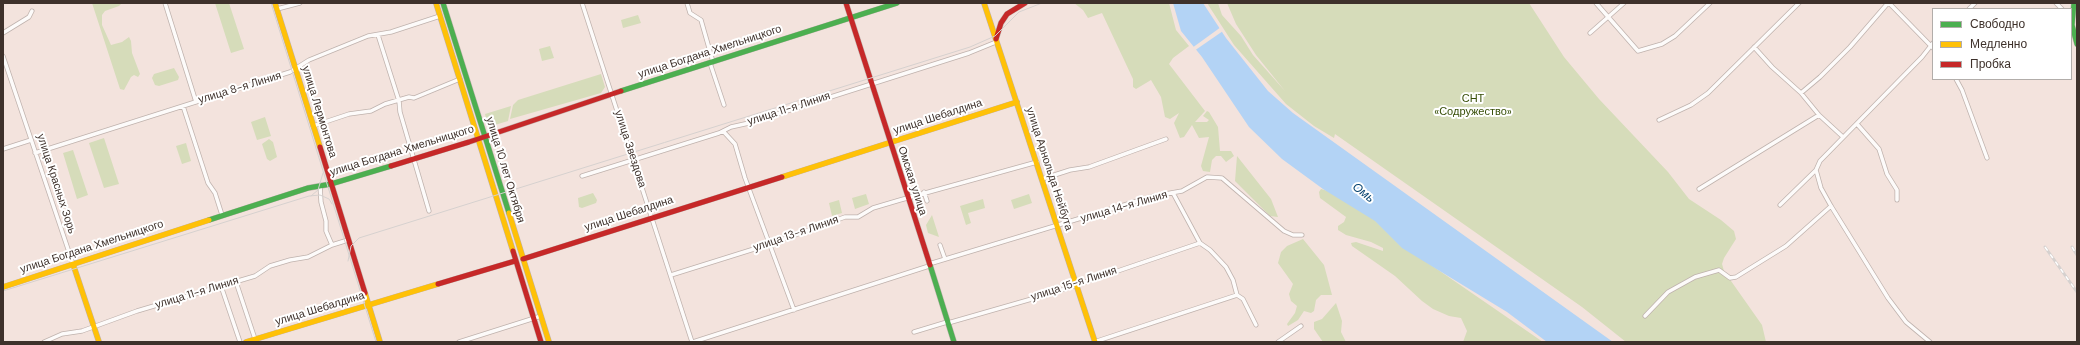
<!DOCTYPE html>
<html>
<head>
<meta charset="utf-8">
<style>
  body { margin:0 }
  #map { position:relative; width:2080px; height:345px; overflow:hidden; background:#f3e3dd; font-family:"DM Sans",sans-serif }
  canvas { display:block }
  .frame { position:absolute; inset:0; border:4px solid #3e312b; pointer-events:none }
  .legend { position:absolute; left:1932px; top:8px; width:140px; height:72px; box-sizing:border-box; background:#fff; border:1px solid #b2adaa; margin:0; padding:5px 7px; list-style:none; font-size:12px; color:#3e312b }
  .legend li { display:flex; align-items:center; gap:8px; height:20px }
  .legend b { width:20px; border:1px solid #b2adaa }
</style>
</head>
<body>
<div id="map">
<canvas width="2080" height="345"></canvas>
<div class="frame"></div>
<ul class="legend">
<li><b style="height:5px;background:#4caf50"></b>Свободно</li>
<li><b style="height:5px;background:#ffc107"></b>Медленно</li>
<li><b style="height:5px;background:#c62828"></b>Пробка</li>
</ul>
</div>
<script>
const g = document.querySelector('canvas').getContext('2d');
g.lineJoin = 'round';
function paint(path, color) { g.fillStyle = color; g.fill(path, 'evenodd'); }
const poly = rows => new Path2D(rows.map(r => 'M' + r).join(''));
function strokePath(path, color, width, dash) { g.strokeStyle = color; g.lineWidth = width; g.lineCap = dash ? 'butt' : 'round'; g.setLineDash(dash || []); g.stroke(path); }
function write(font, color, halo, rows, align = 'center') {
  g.font = font + ' "DM Sans",sans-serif'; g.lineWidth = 4; g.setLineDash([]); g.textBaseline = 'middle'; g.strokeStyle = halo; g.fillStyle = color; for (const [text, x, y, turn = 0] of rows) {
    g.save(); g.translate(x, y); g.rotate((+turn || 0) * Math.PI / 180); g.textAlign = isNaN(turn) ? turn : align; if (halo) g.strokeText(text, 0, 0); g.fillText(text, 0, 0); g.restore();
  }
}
const green = poly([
  [92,3,122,3,119,6,105,11,102,15,102,25,111,45,122,42,129,37,131,41,132,53,140,74,138,77,134,75,131,77,124,90,120,89],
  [215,3,229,3,244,49,231,53],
  [1074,3,1169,3,1176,30,1189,46,1173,58,1169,64,1205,111,1195,122,1207,122,1209,120,1203,116,1207,111,1209,112,1218,127,1220,151,1231,151,1234,156,1226,162,1221,156,1216,156,1212,160,1210,172,1203,171,1201,166,1209,137,1199,138,1192,125,1184,137,1180,138,1174,123,1179,113,1170,119,1165,117,1161,97,1151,80,1136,89,1133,87,1133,79,1102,13,1088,18,1083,10],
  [1207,3,1218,3,1222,15,1241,36,1253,55,1285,91,1256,55,1236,24,1227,3,1529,3,1564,57,1599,99,1668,172,1689,199,1721,220,1734,231,1736,239,1724,258,1722,264,1724,271,1762,325,1766,342,1626,342,1582,307,1335,134,1334,138,1314,126,1286,104,1234,45],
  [638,15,641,23,623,28,621,20],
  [550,46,554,58,542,61,539,49],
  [174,68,179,77,178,80,159,86,155,85,152,78,154,74],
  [601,74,605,87,601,93,510,119,513,105,518,100],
  [511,106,508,121,488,127,485,114],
  [265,117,271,136,257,140,251,122],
  [104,138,119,184,104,188,89,143],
  [269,139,273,142,277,157,270,161,267,159,262,144],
  [186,143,191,161,182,164,176,146],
  [73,150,88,195,77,199,63,153],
  [1237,156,1271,199,1278,217,1270,216,1235,181],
  [1321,189,1335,193,1374,218,1418,256,1543,342,1463,342,1467,331,1461,318,1449,316,1433,309,1422,301,1395,276,1352,246,1351,243,1356,242,1383,251,1383,248,1371,242,1346,235,1338,230,1338,226,1344,222,1346,217,1320,198,1319,192],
  [593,193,597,200,596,203,582,208,579,207,578,198],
  [866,194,869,204,855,209,852,198],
  [1029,194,1032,203,1014,209,1011,200],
  [983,199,985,208,968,213,971,223,966,225,960,206],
  [839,200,842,213,832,216,829,203],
  [932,215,939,237,928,233,926,225],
  [1303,239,1324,265,1332,295,1321,295,1316,300,1314,311,1311,313,1304,311,1298,320,1288,326,1287,324,1295,313,1297,306,1291,301,1289,294,1293,284,1278,263,1281,252,1287,246],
  [1336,303,1342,321,1341,332,1346,342,1323,342,1314,329,1314,322,1322,319]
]);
const water = poly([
  [1173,3,1203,3,1226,38,1268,91,1293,113,1613,342,1547,342,1507,312,1402,248,1375,221,1323,189,1282,159,1249,127,1202,57,1181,31]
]);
const pier = poly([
  [1221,27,1223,31,1194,51,1192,48]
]);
const street = poly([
  [165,3,196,102],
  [582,3,692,342],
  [687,3,690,13,701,20,713,62],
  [1596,3,1638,51,1662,44,1675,36,1710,3],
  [1889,3,1933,48],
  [2056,3,2062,9],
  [277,9,300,3],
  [1969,9,1975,3],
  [3,33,29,17,32,11],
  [1590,33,1624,3],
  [378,35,399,101,400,112,429,211],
  [1754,47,1772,67,1801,93,1819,115,1843,137],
  [3,56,73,264],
  [710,63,724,105],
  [1956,79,1962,90,1987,158],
  [1801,93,1820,77,1850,47,1888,3],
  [183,106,208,183,215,193,222,215],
  [1659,120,1691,105,1708,93,1799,3],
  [1857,124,1879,149,1887,174,1897,190,1897,200],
  [313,126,349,114,371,111,385,104,409,97,414,98,460,79],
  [723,131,735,144,745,178,794,310],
  [3,149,31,140],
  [35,153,290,72,309,60,368,36,391,32,440,16],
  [1816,170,1821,188,1831,206,1888,298,1906,322,1930,342],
  [582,176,719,133,731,127,749,123,969,53,996,42],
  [1042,179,1070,170,1089,167,1166,139],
  [320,185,321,202,326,221,326,231,332,245],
  [1699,189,1819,115],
  [924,192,927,201],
  [1173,193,1200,243,1210,250,1226,267,1233,280,1237,295,1243,299,1256,325],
  [1780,205,1816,170,1820,161,1922,57,1933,43],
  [940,245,945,259],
  [929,264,1154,196,1182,191,1207,177,1222,178,1284,231,1293,235,1302,235],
  [671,275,770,244,845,217,858,217,873,208,900,200,1037,162],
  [236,282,256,342],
  [221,286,240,342],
  [1645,316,1668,292,1695,277,1719,270,1730,278,1736,277,1786,246,1831,206],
  [948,323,1056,292,1200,243],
  [914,332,947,322],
  [44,342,62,334,82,331,137,311,255,276,270,266,290,260,308,257,332,245,348,240],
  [459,342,541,316],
  [693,342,929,266],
  [1094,342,1237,295],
  [1278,342,1301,326]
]);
const fast = poly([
  [443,3,509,213],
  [2074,3,2072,25,2077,44],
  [621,91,897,3],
  [209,220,308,188,331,184,391,166],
  [930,265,954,342]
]);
const slow = poly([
  [275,3,320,147],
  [436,3,513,251],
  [984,3,1095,342],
  [782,177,1017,102],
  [509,213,549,342],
  [73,264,99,342],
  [3,287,209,220],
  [365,293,380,342],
  [246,342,438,284]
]);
const jam = poly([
  [846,3,930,265],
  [996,39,1001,23,1007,14,1025,3],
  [320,147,365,293],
  [391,166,469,142,621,91],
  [513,251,541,342],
  [523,259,782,177],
  [438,284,515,261]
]);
const tram = poly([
  [271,3,376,342],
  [311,196,318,190,323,173],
  [348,261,351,246,359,238,970,47,995,36,1019,12,1042,3],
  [3,291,309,196,320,195,329,199,332,204]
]);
const rail = poly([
  [2045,247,2077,292],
  [2072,247,2077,255]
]);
const streetNames = [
  ["улица Богдана Хмельницкого",710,52,-18],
  ["улица 8-я Линия",240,88,-17],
  ["улица 11-я Линия",789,109,-18],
  ["улица Лермонтова",319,112,73],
  ["улица Шебалдина",938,117,-18],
  ["улица Звездова",630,149,72],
  ["улица Богдана Хмельницкого",402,151,-17],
  ["улица Арнольда Нейбута",1049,169,72],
  ["улица 10 лет Октября",505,170,73],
  ["Омская улица",912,181,72],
  ["улица Красных Зорь",56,184,72],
  ["улица 14-я Линия",1124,207,-16],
  ["улица Шебалдина",629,214,-18],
  ["улица 13-я Линия",796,234,-19],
  ["улица Богдана Хмельницкого",92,247,-18],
  ["улица 15-я Линия",1074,284,-18],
  ["улица 11-я Линия",197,293,-17],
  ["улица Шебалдина",320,309,-17]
];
const parkNames = [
  ["СНТ",1473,99],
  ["«Содружество»",1473,112]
];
const waterNames = [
  ["Омь",1363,193,38]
];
paint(green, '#d6dcba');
paint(water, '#b3d3f5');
paint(pier, '#f3e3dd');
strokePath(street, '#bfb2ad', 5);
strokePath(fast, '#bfb2ad', 6);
strokePath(slow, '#bfb2ad', 6);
strokePath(jam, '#bfb2ad', 6);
strokePath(street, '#fdfbfa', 3.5);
strokePath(fast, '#4caf50', 5);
strokePath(slow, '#ffc107', 5);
strokePath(jam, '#c62828', 5);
strokePath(tram, '#d6d1cf', 1);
strokePath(rail, '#d6d1cf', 3);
strokePath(rail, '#fff', 1.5, [4.5]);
write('11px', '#3e312b', '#fff', streetNames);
write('11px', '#374e07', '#fff', parkNames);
write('italic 12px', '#06426f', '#fff', waterNames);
</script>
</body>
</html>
